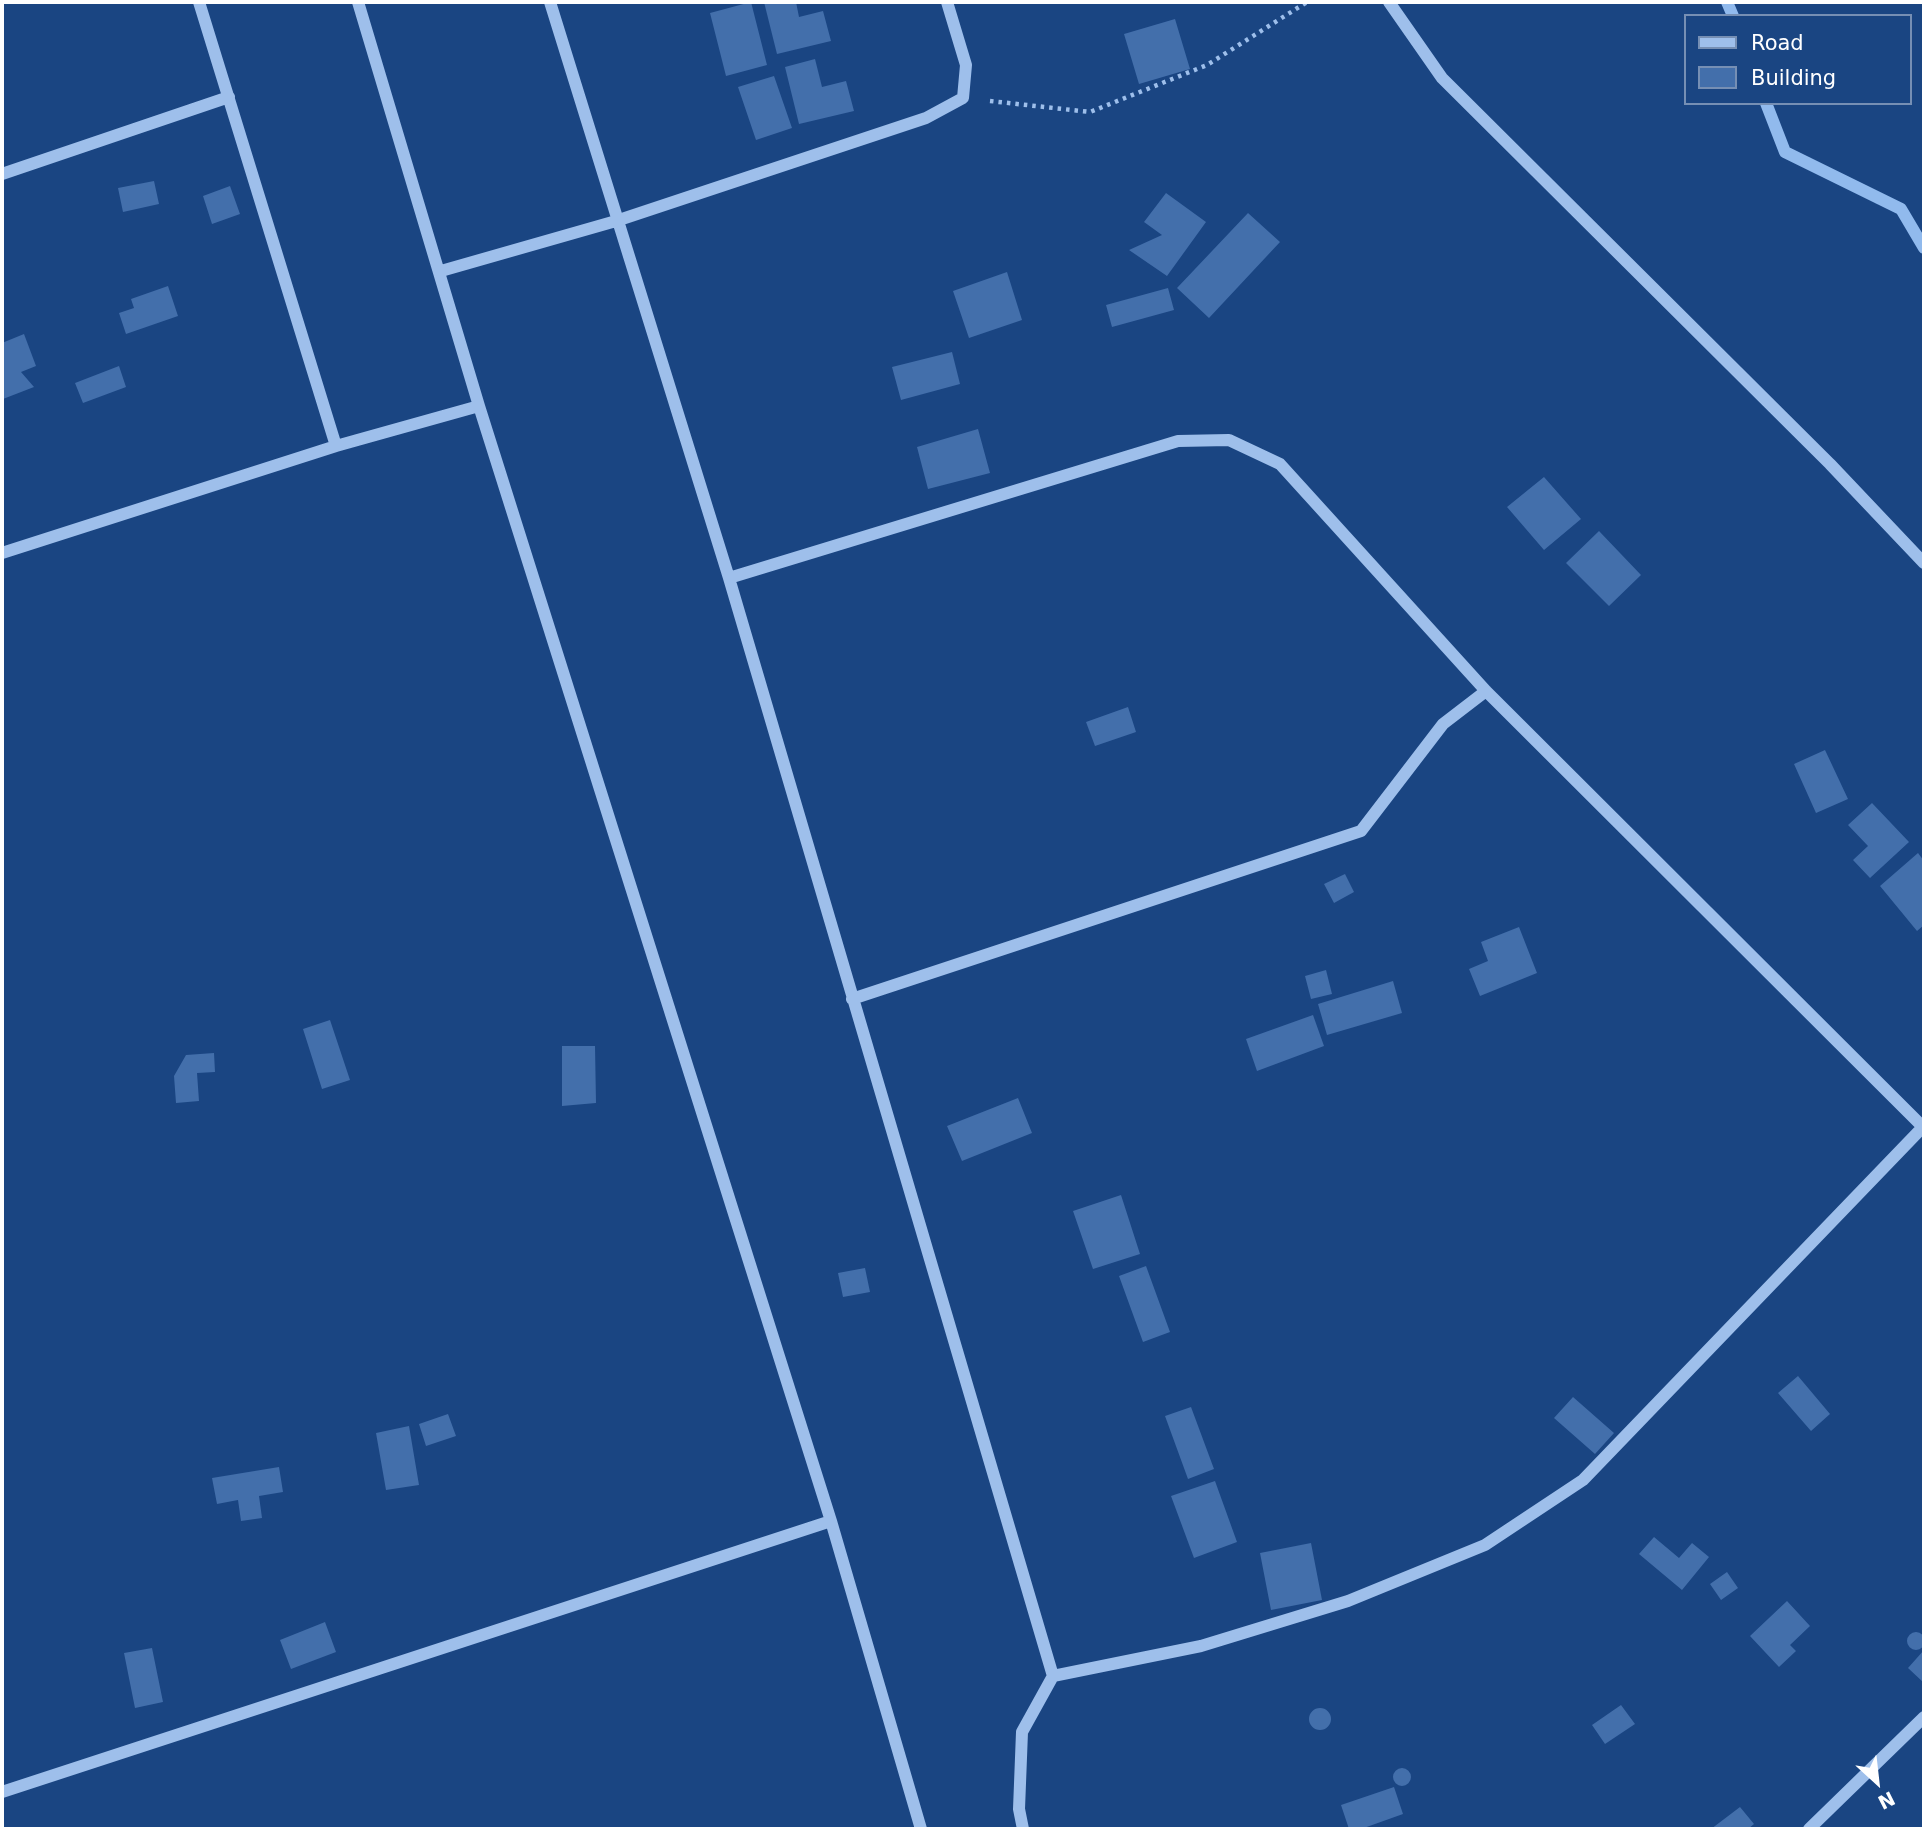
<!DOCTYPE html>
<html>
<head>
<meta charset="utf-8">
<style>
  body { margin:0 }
  #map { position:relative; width:1926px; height:1831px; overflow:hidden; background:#1a4582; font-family:"DejaVu Sans",sans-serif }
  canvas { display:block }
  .frame { position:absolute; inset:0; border:4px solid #fff; pointer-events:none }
  .legend { position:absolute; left:1684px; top:14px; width:228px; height:91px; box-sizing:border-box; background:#1a4582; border:2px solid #768fb4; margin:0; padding:9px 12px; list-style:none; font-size:21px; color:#fff }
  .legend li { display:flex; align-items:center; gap:14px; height:35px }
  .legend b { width:35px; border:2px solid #768fb4 }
  .north { position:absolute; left:1842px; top:1747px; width:70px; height:70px; -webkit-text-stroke:5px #1a4582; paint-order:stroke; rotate:153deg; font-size:19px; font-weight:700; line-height:28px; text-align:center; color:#fff }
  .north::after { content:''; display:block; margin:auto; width:24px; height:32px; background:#fff; clip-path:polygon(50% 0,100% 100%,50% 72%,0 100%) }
</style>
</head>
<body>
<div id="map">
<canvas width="1926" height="1831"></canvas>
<div class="frame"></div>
<ul class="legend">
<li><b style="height:9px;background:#9ebfeb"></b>Road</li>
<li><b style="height:19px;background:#436fab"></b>Building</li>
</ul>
<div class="north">N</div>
</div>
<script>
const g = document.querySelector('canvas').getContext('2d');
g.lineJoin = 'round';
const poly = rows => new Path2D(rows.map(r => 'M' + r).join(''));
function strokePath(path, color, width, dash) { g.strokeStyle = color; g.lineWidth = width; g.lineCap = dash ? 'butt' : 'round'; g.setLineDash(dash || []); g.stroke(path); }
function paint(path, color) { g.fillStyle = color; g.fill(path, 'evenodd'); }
const stream = poly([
  [1727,2,1733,16],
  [1766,103,1785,152,1901,209,1924,248]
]);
const building = poly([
  [751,2,767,65,726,76,710,13],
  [764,2,796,2,799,17,823,11,831,41,777,54],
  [1175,19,1190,69,1139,84,1124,34],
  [815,59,822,87,846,81,854,111,799,124,785,67],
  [774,76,792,128,756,140,738,87],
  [154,181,159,204,123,212,118,188],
  [230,186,240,214,212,224,203,196],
  [1166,193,1206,222,1167,276,1129,250,1162,235,1144,222],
  [1248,213,1280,242,1209,318,1177,288],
  [1007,272,1022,320,969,338,953,291],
  [168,286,178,316,126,334,119,313,134,308,131,299],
  [1168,288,1174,310,1112,327,1106,305],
  [24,334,36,366,21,372,34,387,3,399,2,343],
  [952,352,960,384,901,400,892,367],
  [119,366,126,387,83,403,75,383],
  [978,429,990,473,928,489,917,447],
  [1544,477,1581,519,1544,550,1507,507],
  [1599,531,1641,575,1609,606,1566,563],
  [1128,707,1136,732,1095,746,1086,722],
  [1825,750,1848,799,1816,813,1794,764],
  [1872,803,1909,842,1870,878,1853,860,1868,846,1848,825],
  [1918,853,1924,861,1924,925,1917,931,1880,886],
  [1345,874,1354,892,1334,903,1324,884],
  [1519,927,1537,973,1480,996,1469,969,1488,961,1481,942],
  [1326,970,1332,994,1311,999,1305,976],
  [1393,981,1402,1013,1327,1035,1318,1004],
  [1313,1015,1324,1046,1257,1071,1246,1039],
  [330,1020,350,1080,322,1089,303,1029],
  [562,1046,595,1046,596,1103,562,1106],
  [214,1053,215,1072,197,1073,199,1101,176,1103,174,1076,186,1055],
  [1018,1098,1032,1133,962,1161,947,1126],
  [1121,1195,1140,1254,1093,1269,1073,1211],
  [1146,1266,1170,1332,1143,1342,1119,1276],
  [865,1268,870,1292,843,1297,838,1273],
  [1798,1376,1830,1414,1811,1431,1778,1393],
  [1573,1397,1614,1433,1595,1454,1554,1418],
  [1191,1407,1214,1469,1188,1479,1165,1416],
  [448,1414,456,1436,426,1446,419,1424],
  [409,1426,419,1485,386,1490,376,1433],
  [279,1467,283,1492,259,1496,262,1518,241,1521,238,1500,217,1504,212,1478],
  [1215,1481,1237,1542,1194,1558,1171,1496],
  [1654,1537,1679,1558,1692,1543,1709,1557,1682,1590,1639,1554],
  [1311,1543,1322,1600,1271,1610,1260,1553],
  [1727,1572,1738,1588,1721,1600,1710,1584],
  [1787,1601,1810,1626,1790,1645,1796,1651,1779,1667,1750,1636],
  [325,1622,336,1652,291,1669,280,1640],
  '1907 1641a9 9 0 1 1 18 0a9 9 0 1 1-18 0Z',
  [152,1648,163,1702,135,1708,124,1653],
  [1924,1650,1924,1683,1908,1668],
  [1621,1705,1635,1724,1605,1744,1592,1725],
  '1309 1719a11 11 0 1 1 22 0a11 11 0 1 1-22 0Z',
  '1393 1777a9 9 0 1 1 18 0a9 9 0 1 1-18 0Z',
  [1394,1787,1403,1814,1361,1829,1349,1829,1341,1805],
  [1740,1807,1754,1824,1748,1829,1711,1829]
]);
const path = poly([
  [990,101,1090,112,1207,65,1307,2]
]);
const minor = poly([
  [199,2,336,446],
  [358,2,479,406,831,1521,921,1829],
  [550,2,729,578,1053,1676,1022,1732,1019,1809,1023,1829],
  [1389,2,1442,78,1830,464,1924,563],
  [2,174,229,97],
  [441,271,616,221,926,118,963,98,966,65,947,2],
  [2,553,336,446,479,406],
  [729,578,1178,441,1229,440,1280,464,1486,691,1924,1128],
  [852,999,1361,831,1443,724,1486,691],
  [1053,1676,1201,1646,1348,1601,1485,1545,1583,1480,1923,1127],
  [2,1792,831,1521],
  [1809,1829,1924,1717]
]);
strokePath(stream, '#91baed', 12);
paint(building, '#436fab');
strokePath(path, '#9ebfeb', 4.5, [3.5, 5]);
strokePath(minor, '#9ebfeb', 12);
</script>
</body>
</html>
